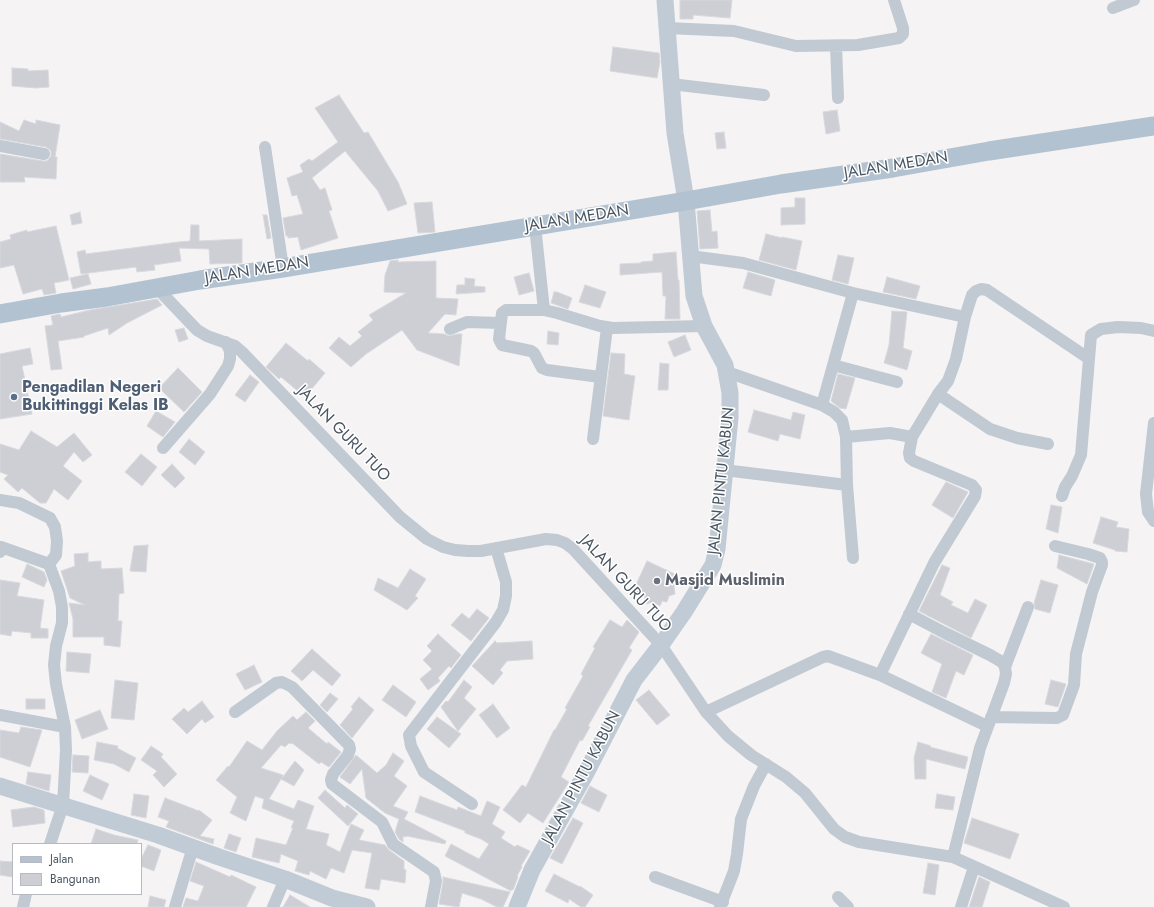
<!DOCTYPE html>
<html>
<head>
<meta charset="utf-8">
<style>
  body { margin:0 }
  #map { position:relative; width:1154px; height:907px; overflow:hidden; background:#f5f3f3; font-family:Jost,sans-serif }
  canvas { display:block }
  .legend { position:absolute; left:12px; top:843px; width:130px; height:52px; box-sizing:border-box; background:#fff; border:1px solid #b7bbc0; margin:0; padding:5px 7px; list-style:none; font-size:12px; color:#4a5661 }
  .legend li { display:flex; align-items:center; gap:8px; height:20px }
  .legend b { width:20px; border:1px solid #b7bbc0 }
</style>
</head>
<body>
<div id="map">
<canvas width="1154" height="907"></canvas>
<ul class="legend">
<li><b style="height:5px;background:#b3c2d1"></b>Jalan</li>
<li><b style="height:11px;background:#cdcfd5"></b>Bangunan</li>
</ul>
</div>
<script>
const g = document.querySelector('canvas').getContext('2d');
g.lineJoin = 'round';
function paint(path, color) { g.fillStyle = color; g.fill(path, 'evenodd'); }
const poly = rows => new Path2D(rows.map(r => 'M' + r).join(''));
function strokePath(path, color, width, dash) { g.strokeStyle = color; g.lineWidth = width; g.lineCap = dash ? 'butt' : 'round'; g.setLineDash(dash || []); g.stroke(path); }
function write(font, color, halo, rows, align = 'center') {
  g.font = font + ' Jost,sans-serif'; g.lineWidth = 3; g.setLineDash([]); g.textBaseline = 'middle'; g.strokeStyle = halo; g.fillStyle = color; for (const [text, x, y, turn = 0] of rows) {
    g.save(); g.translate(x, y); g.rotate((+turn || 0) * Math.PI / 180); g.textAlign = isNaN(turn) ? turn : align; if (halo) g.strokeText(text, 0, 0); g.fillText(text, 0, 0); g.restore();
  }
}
const building = poly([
  [680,0,732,0,730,18,693,15,693,19,680,19,680,0],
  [613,47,659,53,660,62,657,78,610,71,613,47],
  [12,68,28,69,28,71,48,70,49,87,36,88,12,86,12,68],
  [339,95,364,133,368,132,398,182,407,204,388,211,378,191,345,151,312,178,320,190,325,188,332,210,329,211,338,238,301,250,298,237,288,238,288,236,286,236,283,218,303,214,297,195,292,196,287,178,303,172,300,165,309,159,312,161,338,142,315,108,339,95],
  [837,110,840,131,826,134,823,112,837,110],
  [24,120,36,124,36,120,60,125,55,157,57,157,56,179,24,177,25,182,0,182,0,154,43,161,47,161,51,156,51,151,46,147,0,139,0,122,19,131,24,120],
  [724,132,726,148,717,149,715,133,724,132],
  [795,198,805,198,805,224,781,225,781,208,795,207,795,198],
  [432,202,435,232,418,233,414,203,432,202],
  [710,210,712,232,717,231,718,248,700,249,697,211,710,210],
  [80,212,82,223,72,225,70,215,80,212],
  [263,215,267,215,271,238,267,239,263,215],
  [191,225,199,225,199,241,242,239,242,263,210,264,209,249,179,248,181,261,154,265,155,270,137,272,136,267,81,274,77,252,85,250,86,254,178,242,190,241,191,225],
  [56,226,69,280,54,283,56,293,44,295,42,289,23,294,14,265,0,268,0,242,11,239,10,235,27,230,27,232,56,226],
  [766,234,782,238,782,237,802,241,796,270,759,260,766,234],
  [676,252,678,280,679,280,680,319,665,319,666,296,663,296,662,272,620,275,620,264,641,263,641,262,653,261,653,254,676,252],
  [838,255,854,258,848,284,832,280,838,255],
  [398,260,398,262,436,261,436,298,458,299,456,315,445,314,428,333,444,334,449,336,457,334,462,334,459,366,417,350,402,330,366,354,351,367,329,348,339,337,350,346,362,336,358,332,373,320,369,315,406,293,384,292,385,275,390,261,398,260],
  [748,272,775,280,771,296,743,288,748,272],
  [529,273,534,291,519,295,514,277,529,273],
  [88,274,91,284,73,289,70,278,88,274],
  [887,277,920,286,916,299,883,292,887,277],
  [465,278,475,279,474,286,485,287,485,292,456,294,457,285,465,285,465,278],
  [585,285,606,292,600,308,579,302,585,285],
  [554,292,557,292,572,298,568,309,551,303,554,292],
  [157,299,162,305,127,323,109,335,108,328,84,336,84,337,58,341,62,369,51,370,45,326,53,325,51,316,60,314,61,317,90,310,157,299],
  [892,311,907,312,903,348,912,351,907,370,884,363,889,345,892,311],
  [184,328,188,339,179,342,175,330,184,328],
  [548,331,559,333,558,345,547,344,548,331],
  [685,335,691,350,674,357,668,342,685,335],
  [286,343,308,361,309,359,325,373,305,397,281,377,279,379,266,367,286,343],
  [30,348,33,364,22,366,32,414,0,419,0,354,30,348],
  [611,353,625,354,624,374,635,376,629,420,603,416,611,353],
  [660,363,669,364,668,390,658,390,660,363],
  [178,368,202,392,184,412,159,388,178,368],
  [838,374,855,378,846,409,840,408,831,401,838,374],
  [250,375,259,382,245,402,235,395,250,375],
  [754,410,791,420,793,412,805,415,800,439,780,434,778,441,748,432,754,410],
  [156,411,175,422,163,437,147,426,156,411],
  [31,431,57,447,74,433,92,455,83,462,74,452,63,466,82,481,68,500,54,489,46,503,40,503,22,488,18,492,4,479,8,475,0,472,0,444,19,450,31,431],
  [189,439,205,452,195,465,179,452,189,439],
  [141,454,157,467,142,486,125,472,141,454],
  [172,464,185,478,175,488,161,475,172,464],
  [946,482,968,492,953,518,932,505,946,482],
  [1051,505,1062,507,1058,533,1046,529,1051,505],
  [1101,517,1118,522,1116,527,1129,529,1127,552,1115,551,1115,550,1093,543,1101,517],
  [148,545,146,572,130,571,134,546,148,545],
  [88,553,88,562,101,561,101,569,122,568,124,593,119,594,118,621,122,621,120,647,104,645,104,637,73,637,73,619,69,603,85,605,70,598,61,571,75,566,74,554,88,553],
  [1059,555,1094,564,1087,584,1057,568,1059,555],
  [647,561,679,576,674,587,675,594,669,596,667,602,662,601,660,606,653,602,646,604,644,596,633,591,647,561],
  [27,564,44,572,47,580,44,587,22,577,27,564],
  [942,565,950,568,940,595,953,602,951,605,968,613,975,599,987,605,971,638,919,611,942,565],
  [410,569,426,579,415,596,418,598,407,610,374,590,378,578,398,588,410,569],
  [0,580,20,583,17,596,44,600,40,628,48,629,48,638,31,638,31,633,12,631,11,636,0,634,0,580],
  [1041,580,1058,585,1050,613,1035,609,1034,603,1041,580],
  [477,609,489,618,471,641,451,625,462,613,469,619,477,609],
  [610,620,622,627,627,620,639,632,629,648,632,650,588,726,590,727,582,741,580,740,561,777,569,782,543,823,528,813,520,823,503,810,522,785,526,787,554,730,555,730,567,709,565,708,583,676,581,674,595,648,593,647,610,620],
  [438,634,461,655,451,668,449,666,438,678,440,681,428,690,420,679,432,669,423,660,432,651,427,646,438,634],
  [931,634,973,655,964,675,956,671,946,698,932,692,942,664,921,653,931,634],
  [495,641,497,643,532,641,533,659,507,661,500,670,503,673,493,685,472,666,495,641],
  [312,649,341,675,332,686,313,670,302,681,291,671,312,649],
  [67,652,91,654,89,673,66,671,67,652],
  [254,665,262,682,245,690,236,674,254,665],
  [115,680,138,683,134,720,111,718,115,680],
  [464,680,472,687,464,698,476,709,458,731,441,707,446,701,448,702,464,680],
  [1051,680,1066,684,1058,707,1045,704,1051,680],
  [393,685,416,702,406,717,382,700,393,685],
  [649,690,670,715,657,725,636,700,649,690],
  [330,693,338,699,327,712,320,705,330,693],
  [359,697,374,710,352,738,340,725,353,709,351,707,359,697],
  [26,699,45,699,45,709,26,709,26,699],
  [202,701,214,717,205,723,202,719,187,734,172,719,184,708,188,712,202,701],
  [493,704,510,728,497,738,479,715,493,704],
  [100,710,108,729,82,739,75,720,100,710],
  [306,712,315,721,308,728,327,744,328,742,341,752,329,767,321,762,319,764,292,743,291,744,289,743,285,747,281,745,261,768,283,775,282,778,295,761,304,770,294,786,281,779,269,799,294,809,298,800,314,806,306,829,329,834,326,845,340,852,351,824,364,830,359,840,385,845,389,850,404,861,404,869,406,870,405,883,381,879,379,890,365,888,372,853,352,850,344,873,331,868,326,879,310,871,309,875,295,871,298,861,281,854,279,863,252,857,256,838,286,845,293,828,291,828,294,821,262,808,264,799,255,796,246,821,230,813,237,797,216,780,228,766,229,767,247,741,262,750,277,731,293,716,297,720,306,712],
  [437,717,461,734,449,748,427,729,437,717],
  [21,727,42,730,30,767,0,757,0,730,19,733,21,727],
  [97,742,118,746,117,748,136,758,129,772,114,764,94,760,97,742],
  [918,742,931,746,930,747,968,757,965,769,926,759,926,779,915,779,914,758,918,742],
  [151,746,163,754,161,757,177,774,164,787,153,775,157,771,141,760,151,746],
  [393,753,404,761,394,776,407,786,393,806,408,812,404,819,446,841,445,844,407,836,406,837,403,836,403,842,399,839,395,832,399,819,385,813,366,798,362,769,350,784,340,777,356,755,377,773,386,765,393,753],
  [73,755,89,756,88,773,72,772,73,755],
  [28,772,51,775,49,791,26,784,28,772],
  [90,775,109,784,102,800,83,791,90,775],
  [590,786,607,795,599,812,581,803,590,786],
  [325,790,345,808,347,805,358,814,348,826,318,798,325,790],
  [134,794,149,796,146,818,131,815,134,794],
  [937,794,955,797,953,810,935,808,937,794],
  [420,796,457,810,458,807,481,816,487,801,500,807,492,824,505,832,501,838,515,847,517,845,530,851,521,866,522,867,517,876,518,877,513,890,512,889,511,891,445,856,451,844,479,859,489,844,481,839,465,833,465,831,415,812,420,796],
  [165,798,199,811,199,810,212,820,200,836,214,839,213,844,166,827,169,821,158,817,165,798],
  [34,807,44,810,45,823,13,827,11,810,34,807],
  [573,818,583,823,562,864,550,858,573,818],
  [972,818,1019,834,1010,859,964,843,972,818],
  [96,829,114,835,138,840,137,844,91,844,96,829],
  [229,834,241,838,236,852,224,848,229,834],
  [148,845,161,850,154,871,141,866,141,859,148,845],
  [0,861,13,862,13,877,0,875,0,861],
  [196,862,230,877,231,875,256,887,246,907,183,907,186,898,198,901,204,886,190,881,196,862],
  [928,863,939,865,935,895,923,893,928,863],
  [554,874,580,887,580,886,593,895,585,907,581,907,569,899,568,903,545,891,554,874],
  [443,877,510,892,503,907,497,907,481,899,462,893,459,907,439,904,443,882,443,877],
  [979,877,990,882,982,907,969,907,979,877],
  [290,895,310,907,283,907,290,895],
  [150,896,166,900,164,907,148,907,150,896]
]);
const street = poly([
  [1113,8,1134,0],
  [667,28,734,31,796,46,858,45,899,38,903,34,903,28,894,0],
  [836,46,838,98],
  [671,84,764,95],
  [0,146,44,154],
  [265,147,283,268],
  [535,226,544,310],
  [690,256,743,263,853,293,965,317],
  [157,288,197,330,207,336,235,346,242,352,400,517,427,539,443,547,455,550,468,551,481,551,546,539,557,540,565,543,573,549,661,645,706,712,728,736,751,755,786,777,805,793,834,829,845,837,859,842,953,857,1064,907],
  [450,329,467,322,500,323],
  [833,365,897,382],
  [727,372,822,405,834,412,842,420,846,437,847,485,853,558],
  [600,377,547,370,542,368,534,353,531,351,502,345,499,339,502,313,506,310,544,310,557,313,600,326,613,328,704,326],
  [938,394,990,429,1017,438,1048,444],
  [822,405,853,293],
  [1154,423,1146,494,1148,512,1154,521],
  [846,437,890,433,912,437],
  [593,439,607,328],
  [163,448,210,394,228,366,230,359,230,351,226,342],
  [724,470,847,485],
  [1062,496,1065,487,1072,476,1081,455,1091,335,1101,329,1118,327,1141,328,1154,331],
  [0,500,19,503,50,518,55,527,57,541,56,555,49,564],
  [0,552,1,547,49,564],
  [49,564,59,591,62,607,62,623,56,646,54,665,56,684,65,727,66,750,63,805,50,844],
  [909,614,945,633,990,655,1002,662,1005,667,1006,674,1004,683,980,748,953,857],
  [1005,667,1028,607],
  [880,675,934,563,975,496,976,490,972,485,914,461,910,458,909,453,912,437,938,394,948,381,956,359,965,317,972,295,976,291,981,289,987,290,1088,358],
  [235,712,276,683,282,682,292,687,349,745,350,749,348,755,333,774,331,780,332,784,382,822,393,844,434,872,436,881,431,907],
  [706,712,823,657,828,656,880,675,987,726],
  [0,715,65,727],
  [991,717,1057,718,1063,715,1074,685,1076,654,1092,592,1102,565,1102,562,1100,558,1088,554,1055,546],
  [472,804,424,772,411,746,409,735,496,622,503,610,506,596,506,582,496,548],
  [655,877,723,902],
  [838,897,848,907],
  [23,907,26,894],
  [175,907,193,847],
  [273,907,285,879],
  [720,907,734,871,737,854,741,819,754,786,766,764],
  [961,907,974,867]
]);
const secondary = poly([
  [0,786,158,835,219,857,285,879,332,898,367,907],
  [517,907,532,870,586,773,634,680,661,645,684,612,713,565,717,549,730,418,730,393,725,365,704,326,694,296,686,201,675,133,665,0]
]);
const primary = poly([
  [0,314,61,303,107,297,200,280,283,268,686,201,781,184,893,168,989,151,1154,126]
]);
const markers = [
  [14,397,4,"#5c6f8a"],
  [657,581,4,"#6b7280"]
];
const streetNames = [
  ["JALAN MEDAN",896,166,-9],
  ["JALAN MEDAN",577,219,-9],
  ["JALAN MEDAN",257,271,-9],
  ["JALAN GURU TUO",343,434,46],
  ["JALAN PINTU KABUN",722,481,-84],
  ["JALAN GURU TUO",625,584,47],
  ["JALAN PINTU KABUN",582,778,-62]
];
const serviceNames = [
  ["Pengadilan Negeri",22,388],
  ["Bukittinggi Kelas IB",22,406]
];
const worshipNames = [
  ["Masjid Muslimin",665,581]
];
paint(building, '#cdcfd5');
strokePath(building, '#d7d9de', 1);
strokePath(street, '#c1cad2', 12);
strokePath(secondary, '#c1cbd6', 17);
strokePath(primary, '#b3c2d1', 19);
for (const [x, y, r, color] of markers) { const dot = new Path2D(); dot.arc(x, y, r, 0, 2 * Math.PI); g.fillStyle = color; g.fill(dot); strokePath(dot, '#fff', 1.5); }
write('16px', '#4a5661', '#fff', streetNames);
write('bold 16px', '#4e5e75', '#fff', serviceNames, 'left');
write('bold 16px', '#5b616d', '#fff', worshipNames, 'left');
</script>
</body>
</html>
